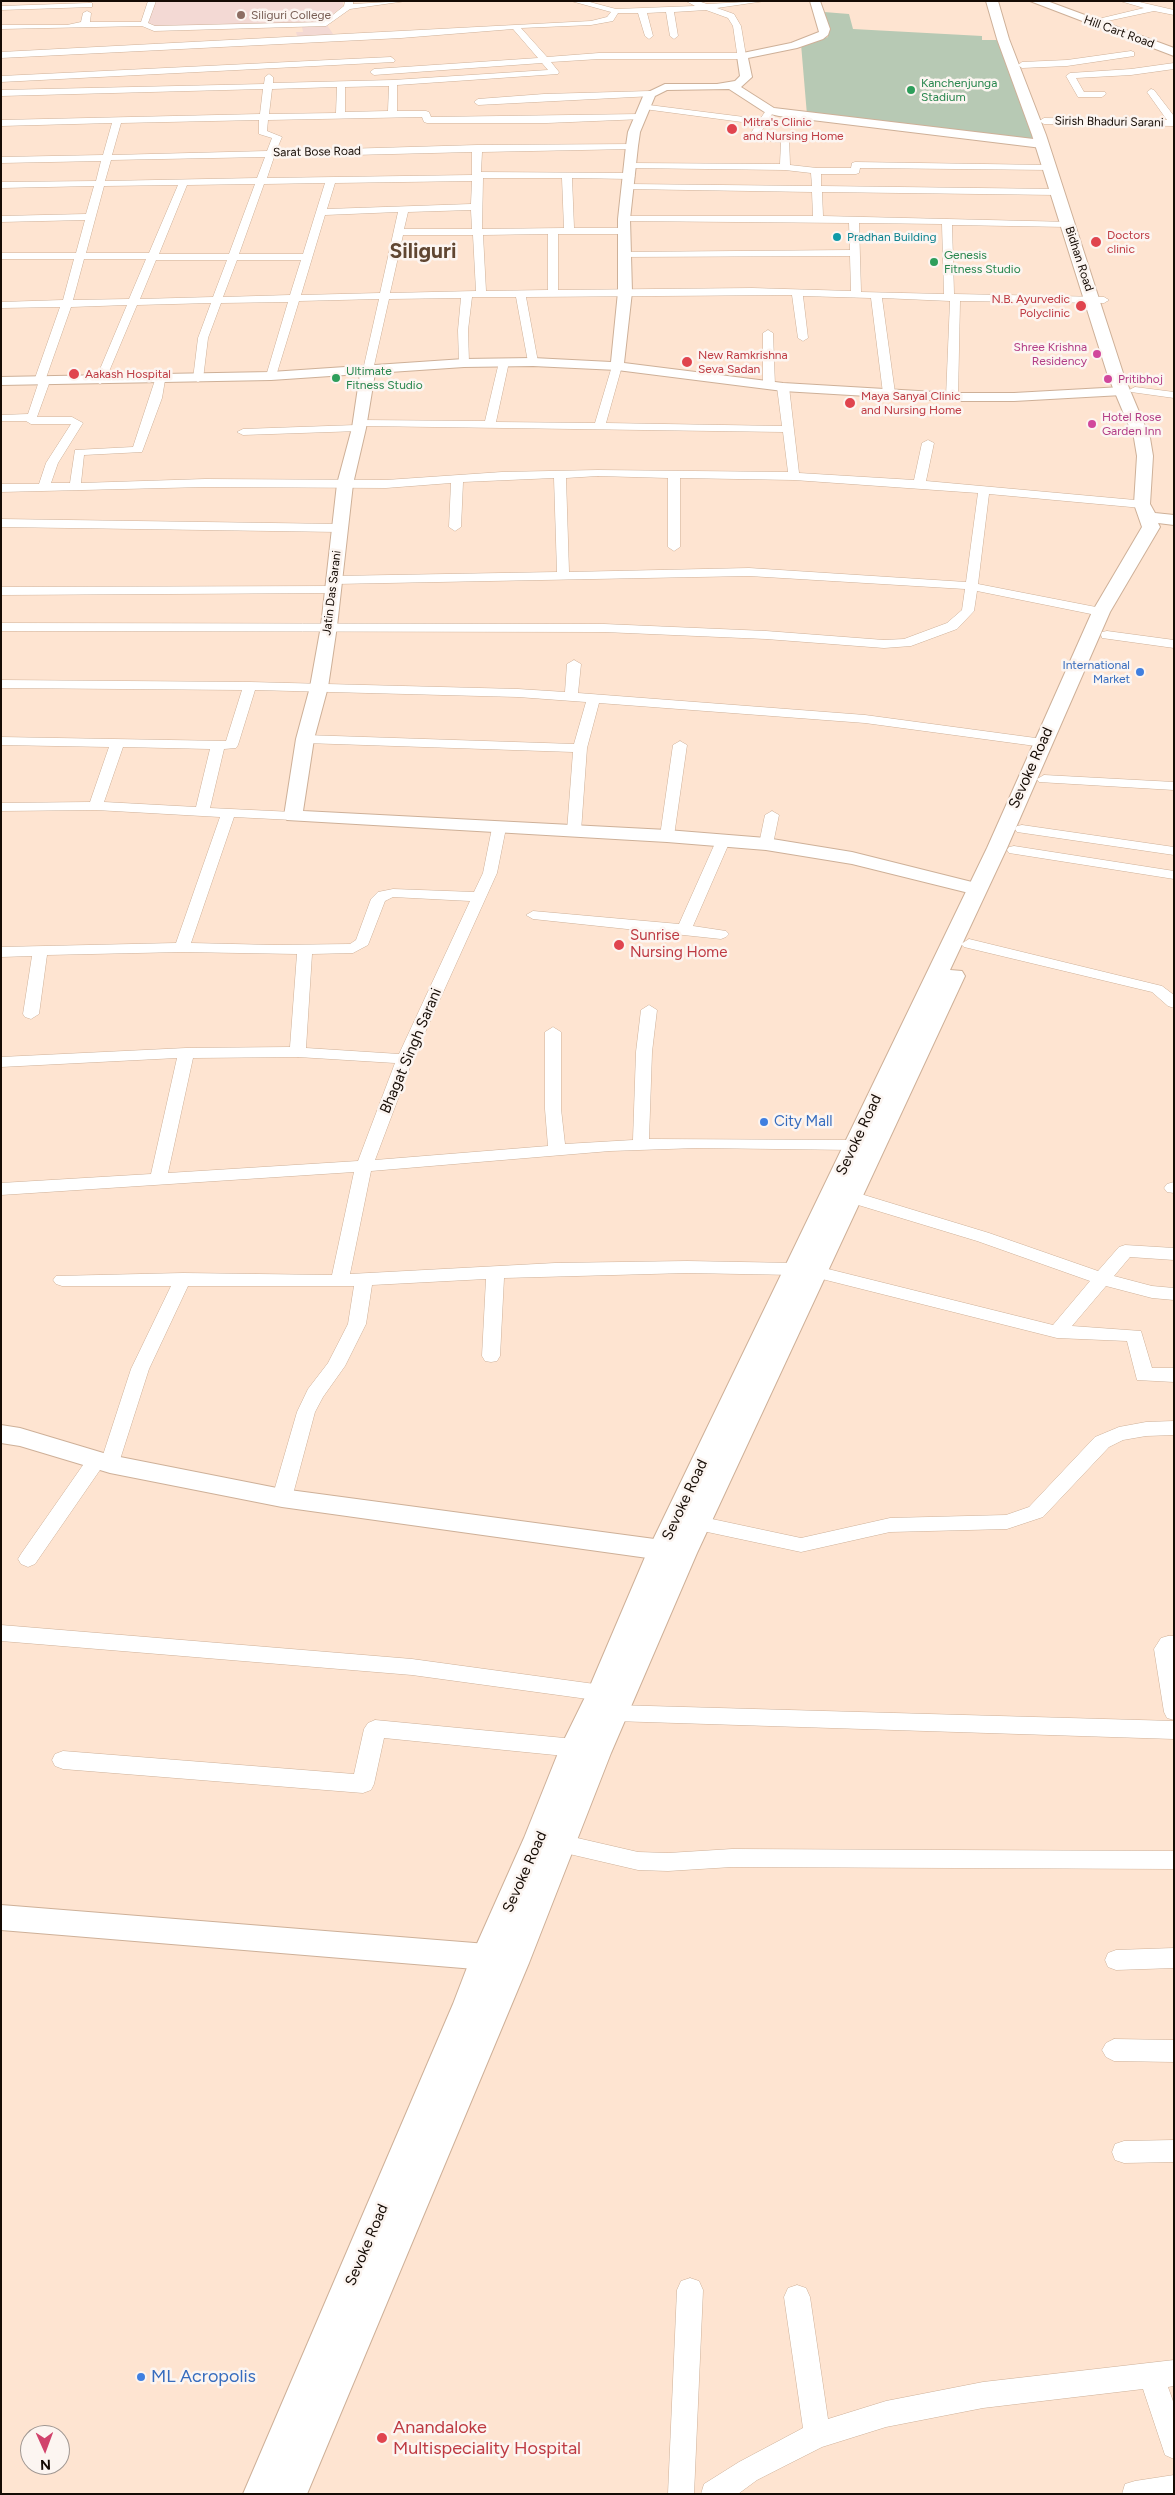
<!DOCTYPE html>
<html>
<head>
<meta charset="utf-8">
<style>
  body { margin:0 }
  #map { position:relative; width:1175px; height:2495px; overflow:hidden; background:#fee4d1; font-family:Figtree,sans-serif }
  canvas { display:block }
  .frame { position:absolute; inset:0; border:2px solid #150b04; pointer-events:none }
  .north { position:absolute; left:20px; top:2425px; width:50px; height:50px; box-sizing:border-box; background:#fcf5f1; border:1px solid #a09792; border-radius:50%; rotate:178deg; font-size:14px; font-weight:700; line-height:20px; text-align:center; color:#150b04 }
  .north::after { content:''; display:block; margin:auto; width:18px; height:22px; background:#d1436c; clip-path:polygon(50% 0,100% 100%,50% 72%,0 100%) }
</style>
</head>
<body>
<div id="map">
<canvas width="1175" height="2495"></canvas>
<div class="frame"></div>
<div class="north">N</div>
</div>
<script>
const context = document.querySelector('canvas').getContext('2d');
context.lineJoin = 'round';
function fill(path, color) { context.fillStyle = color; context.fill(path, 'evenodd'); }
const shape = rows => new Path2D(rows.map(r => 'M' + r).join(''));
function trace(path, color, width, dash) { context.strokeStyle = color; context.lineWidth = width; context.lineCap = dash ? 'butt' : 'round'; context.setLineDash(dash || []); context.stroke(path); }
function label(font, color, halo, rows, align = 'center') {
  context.font = font + ' Figtree,sans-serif'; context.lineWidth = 5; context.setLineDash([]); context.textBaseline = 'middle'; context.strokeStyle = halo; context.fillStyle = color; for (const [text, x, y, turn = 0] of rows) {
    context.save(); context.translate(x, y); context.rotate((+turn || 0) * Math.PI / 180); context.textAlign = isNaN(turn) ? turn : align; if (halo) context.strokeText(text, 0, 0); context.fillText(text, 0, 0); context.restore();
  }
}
fill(shape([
  [154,1,343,1,343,6,322,23,157,28,148,23],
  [327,25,335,37,298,39,296,32,303,32,302,27]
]), '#f3d9d4');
fill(shape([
  [824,12,849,14,853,29,982,36,982,40,998,40,1037,142,807,115,801,44,811,44,811,42,828,37,828,24]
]), '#b7c9b4');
const minor = shape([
  [148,1,156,1,148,23,155,26,324,22,344,6,345,1,353,1,353,4,406,1,350,9,326,26,154,31,142,26,1,29,1,25,67,25,81,22,83,13,87,11,91,13,90,22,141,22,148,1],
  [571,1,586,1,616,9,695,6,686,1,698,1,707,4,765,1,717,8,734,14,741,26,746,56,742,59,599,59,551,62,559,72,558,74,397,85,397,111,426,111,429,112,431,117,640,114,643,115,643,119,547,123,427,123,424,122,422,117,268,120,267,131,282,137,276,151,477,145,635,144,635,148,632,149,482,152,481,172,630,173,635,176,630,179,572,178,574,228,624,228,629,231,624,234,558,234,558,290,752,288,851,291,850,256,619,257,618,255,623,252,850,250,849,223,621,221,619,219,624,216,813,216,812,192,626,189,624,187,629,184,812,186,811,173,785,170,628,168,626,166,631,163,780,164,781,142,753,140,748,137,757,124,644,109,641,108,641,104,760,119,765,112,771,112,772,114,759,135,789,138,790,165,817,168,851,168,852,163,855,162,1048,165,1051,166,1051,170,860,168,859,173,856,174,821,174,821,186,1057,189,1062,192,1057,195,822,192,823,216,1071,222,1071,226,1068,227,952,225,954,294,1104,297,1109,300,1104,303,960,301,958,397,952,400,946,397,950,301,882,298,895,393,889,396,883,393,871,298,803,296,808,338,803,341,798,338,792,295,526,297,538,362,533,365,528,362,516,297,472,297,468,330,469,363,464,366,459,363,458,330,461,298,389,299,373,370,368,373,363,370,379,299,299,301,276,376,271,379,266,376,288,302,221,303,208,338,203,379,198,382,193,379,198,338,211,303,137,305,105,381,100,384,95,381,127,305,71,307,46,378,50,381,37,417,72,417,83,423,58,463,51,483,70,483,75,450,133,447,155,380,160,377,165,380,162,398,142,452,84,455,81,483,205,479,386,480,502,472,598,470,788,472,783,432,364,426,363,430,359,431,243,435,237,432,243,429,356,425,356,421,360,420,485,421,499,362,504,359,509,362,496,422,595,423,612,366,617,363,622,366,606,423,782,426,777,387,783,384,789,387,799,473,914,480,922,443,928,440,934,443,926,481,1146,501,1146,507,1142,508,989,494,978,584,1101,608,1107,612,1105,615,1101,616,977,591,974,611,957,629,911,646,884,648,766,639,604,632,1,631,1,623,604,624,766,631,884,640,904,639,947,623,962,610,965,589,749,576,335,584,329,580,335,576,557,572,554,478,463,482,461,527,455,531,449,527,451,483,386,488,205,487,1,492,1,484,39,484,46,463,71,424,31,424,26,421,1,421,1,415,28,414,38,384,34,381,60,307,1,308,1,302,63,300,74,259,1,259,1,253,76,253,85,220,1,222,1,216,86,214,94,186,1,188,1,182,96,181,101,161,1,163,1,157,103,155,112,123,1,126,1,120,260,114,263,89,1,96,1,90,264,84,265,77,269,74,273,77,273,83,393,80,548,70,542,63,374,75,370,72,374,69,538,58,513,29,401,38,1,58,1,52,591,21,607,17,611,12,571,1],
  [706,10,728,18,733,26,737,53,599,53,547,57,521,28,591,25,613,21,618,13,638,13,645,36,649,39,653,36,647,13,666,12,670,36,674,39,678,36,674,12,706,10],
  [389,86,388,111,345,112,345,87,389,86],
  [337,87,336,113,269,114,272,89,337,87],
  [259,120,259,134,272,138,267,151,112,155,121,123,259,120],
  [472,152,472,175,267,178,274,157,472,152],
  [265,157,257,178,105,181,111,160,265,157],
  [483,178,562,178,564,228,482,229,483,178],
  [472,181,471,204,327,209,335,183,472,181],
  [325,183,303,254,239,254,264,184,325,183],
  [255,184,229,254,159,254,187,185,255,184],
  [178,185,149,253,86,253,104,186,178,185],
  [471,210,472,229,404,229,408,212,471,210],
  [398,212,380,293,301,295,325,215,398,212],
  [859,223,942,224,944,294,861,292,859,223],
  [548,234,548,290,486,291,483,235,548,234],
  [403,235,473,235,476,291,390,293,403,235],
  [84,259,146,259,129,299,73,300,84,259],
  [156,260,227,260,213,297,140,299,156,260],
  [237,260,301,260,290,295,223,297,237,260],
  [598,476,668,478,668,547,674,551,680,547,680,478,794,480,978,493,966,582,749,568,569,572,566,478,598,476],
  [1120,1,1135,1,1174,10,1174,15,1154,11,1098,23,1098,19,1144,8,1120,1],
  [89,3,92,3,92,7,1,10,1,6,89,3],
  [1131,51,1134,52,1134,56,1067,66,1022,68,1018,65,1022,62,1067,60,1131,51],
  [391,57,395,60,394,62,1,82,1,76,391,57],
  [1174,63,1174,69,1131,75,1076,78,1084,92,1105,92,1106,94,1102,97,1078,97,1066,76,1070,73,1131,69,1174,63],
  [1151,89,1154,90,1174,116,1174,126,1044,124,1039,121,1044,118,1167,120,1147,92,1151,89],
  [650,91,654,94,653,96,478,105,474,102,478,99,544,94,650,91],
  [768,330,773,333,775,386,769,389,763,386,763,333,768,330],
  [1135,387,1174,392,1174,398,1131,392,1129,390,1135,387],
  [1,519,339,524,345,528,339,532,1,527,1,519],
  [334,586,338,587,340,590,338,593,1,595,1,587,334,586],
  [1107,631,1174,640,1174,648,1102,638,1101,635,1102,632,1107,631],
  [574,660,581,664,578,693,865,715,1043,739,1050,743,1043,747,865,723,599,703,587,748,581,831,574,835,567,831,573,752,305,743,298,739,305,735,574,744,586,702,518,697,255,690,238,745,236,748,224,749,210,808,293,812,300,816,293,820,234,817,191,943,275,945,350,944,356,940,371,899,378,892,393,889,474,892,483,873,492,828,499,824,504,825,506,828,497,873,413,1059,375,1160,548,1146,545,1109,545,1032,553,1027,561,1032,561,1109,565,1144,633,1140,636,1052,641,1010,649,1005,657,1010,652,1052,649,1139,854,1140,860,1141,862,1145,860,1149,854,1150,697,1148,610,1151,371,1171,350,1274,555,1263,687,1261,795,1263,801,1265,804,1269,801,1273,795,1275,687,1273,504,1278,500,1356,497,1361,491,1362,485,1361,482,1356,486,1279,372,1285,366,1324,345,1366,323,1397,315,1412,292,1498,289,1503,282,1505,275,1503,272,1498,297,1412,308,1389,328,1363,348,1324,354,1286,188,1286,149,1369,117,1469,110,1471,102,1467,35,1564,28,1567,21,1564,18,1559,21,1554,90,1455,97,1453,103,1455,131,1369,171,1286,62,1286,56,1284,53,1280,56,1276,183,1273,332,1275,354,1172,1,1195,1,1183,151,1174,177,1058,1,1067,1,1057,186,1048,290,1047,297,954,182,952,47,955,39,1014,31,1019,25,1017,23,1014,32,956,1,957,1,947,176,943,220,817,96,810,1,811,1,803,90,802,109,747,1,745,1,737,226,741,242,690,1,688,1,680,250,682,518,689,565,692,567,664,574,660],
  [123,747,210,749,196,807,104,802,123,747],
  [393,897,470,901,399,1054,306,1048,312,954,353,953,368,945,385,901,393,897],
  [298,1057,395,1063,358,1161,168,1173,193,1058,298,1057],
  [680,741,687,745,674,836,667,840,660,836,673,745,680,741],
  [1044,775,1174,782,1174,790,1039,782,1037,779,1044,775],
  [772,811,779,815,773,844,766,848,759,844,765,815,772,811],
  [1022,825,1174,847,1174,855,1017,832,1015,829,1017,826,1022,825],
  [723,837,730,841,693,926,726,931,729,934,726,937,721,939,533,919,526,915,533,911,679,924,716,841,723,837],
  [1014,846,1174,871,1174,879,1009,853,1007,850,1009,847,1014,846],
  [969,939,1162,986,1174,995,1174,1008,1168,1006,1152,992,964,947,961,944,969,939],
  [1174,1182,1174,1193,1167,1192,1164,1188,1167,1184,1174,1182],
  [851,1191,989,1233,1098,1271,1119,1247,1125,1245,1174,1248,1174,1260,1130,1257,1114,1276,1152,1286,1174,1288,1174,1300,1152,1298,1106,1286,1072,1326,1141,1331,1152,1368,1174,1368,1174,1382,1137,1380,1127,1341,1057,1338,810,1276,807,1272,810,1268,816,1266,1053,1325,1090,1281,977,1241,845,1201,842,1197,845,1193,851,1191],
  [1174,1421,1174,1435,1146,1436,1123,1440,1109,1447,1043,1517,1007,1529,890,1532,801,1552,698,1530,691,1528,688,1523,691,1518,698,1516,801,1538,890,1518,1006,1515,1029,1507,1095,1437,1119,1427,1146,1422,1174,1421],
  [1,1625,412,1659,602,1685,609,1687,612,1693,609,1699,602,1701,412,1675,1,1641,1,1625],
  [1168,1636,1174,1636,1174,1720,1167,1718,1164,1712,1154,1649,1161,1638,1168,1636],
  [614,1705,1174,1721,1174,1739,614,1721,607,1719,603,1713,607,1707,614,1705],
  [375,1720,575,1739,583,1742,586,1748,583,1754,575,1757,384,1738,374,1784,371,1790,363,1793,63,1769,55,1766,52,1760,55,1754,63,1751,354,1774,364,1729,368,1723,375,1720],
  [560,1834,638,1852,668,1853,732,1849,1174,1851,1174,1869,732,1867,668,1871,638,1870,552,1850,549,1843,552,1836,560,1834],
  [1174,1948,1174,1968,1116,1970,1108,1967,1105,1960,1108,1953,1116,1950,1174,1948],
  [1114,2039,1174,2040,1174,2062,1114,2061,1106,2057,1102,2050,1106,2043,1114,2039],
  [1174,2140,1174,2162,1124,2163,1115,2160,1112,2152,1115,2144,1124,2141,1174,2140],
  [690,2278,699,2281,703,2290,694,2494,668,2494,677,2290,681,2281,690,2278],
  [797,2285,806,2288,810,2297,828,2419,886,2401,983,2382,1174,2360,1174,2386,1168,2387,1174,2404,1174,2459,1165,2455,1143,2389,983,2408,886,2427,822,2447,757,2480,738,2494,701,2494,704,2484,739,2462,803,2428,784,2297,788,2288,797,2285],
  [1174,2475,1174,2494,1122,2494,1125,2484,1135,2481,1174,2475]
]);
const tertiary = shape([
  [810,1,820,1,830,29,828,35,823,39,797,48,748,58,752,77,741,87,774,108,1042,140,1048,144,1042,148,779,116,766,113,729,89,667,90,655,96,640,132,638,146,630,219,632,292,624,363,783,383,952,393,1014,393,1122,387,1129,391,1122,395,1014,401,952,401,783,391,617,370,533,366,464,367,375,373,366,428,353,484,337,626,328,687,314,739,303,811,667,830,766,838,852,852,984,885,987,889,984,893,977,895,852,864,766,850,667,842,287,820,284,816,296,739,310,687,321,626,337,484,352,428,360,374,271,380,1,385,1,377,271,372,464,359,533,358,611,362,618,292,618,219,626,146,628,132,644,94,665,84,717,84,735,81,740,76,737,56,738,54,791,43,819,32,810,1],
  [1,1425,20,1428,110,1455,282,1489,662,1540,671,1543,675,1550,671,1557,662,1560,282,1507,110,1473,20,1446,1,1443,1,1425],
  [1,1905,487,1944,497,1948,502,1957,497,1966,487,1970,1,1930,1,1905]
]);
const secondary = shape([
  [986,1,998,1,1009,39,1046,135,1124,376,1150,438,1153,456,1150,504,1155,513,1174,515,1174,525,1158,523,1160,527,1110,612,1007,848,950,970,962,971,965,976,697,1553,611,1753,529,1963,307,2494,243,2494,453,2004,471,1957,524,1838,560,1748,587,1693,648,1550,987,848,1092,612,1142,527,1134,504,1137,456,1134,438,1108,376,1032,135,997,39,986,1],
  [1030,1,1047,1,1174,48,1174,56,1030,1]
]);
trace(minor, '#ceb098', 1);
trace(tertiary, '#ceb098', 2);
trace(secondary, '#ceb098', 2);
fill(minor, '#fff');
fill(tertiary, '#fff');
fill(secondary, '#fff');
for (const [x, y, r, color] of [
  [241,15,5,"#8d6e63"],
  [911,90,5,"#2e9e5b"],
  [732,129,6,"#e0444e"],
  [837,237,5,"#0f9aa8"],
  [1096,242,6,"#e0444e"],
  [934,262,5,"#2e9e5b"],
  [1081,306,6,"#e0444e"],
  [1097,354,5,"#d1479c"],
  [687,362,6,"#e0444e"],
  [74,374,6,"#e0444e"],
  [336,378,5,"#2e9e5b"],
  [1108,379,5,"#d1479c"],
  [850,403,6,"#e0444e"],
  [1092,424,5,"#d1479c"],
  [1140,672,5,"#3f7fe0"],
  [619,945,6,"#e0444e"],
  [764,1122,5,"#3f7fe0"],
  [141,2377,5,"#3f7fe0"],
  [382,2438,6,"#e0444e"]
]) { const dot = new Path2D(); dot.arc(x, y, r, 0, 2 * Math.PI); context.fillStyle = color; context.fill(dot); trace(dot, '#fcf5f1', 2); }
label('12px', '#785e54', '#fcf5f1', [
  ["Siliguri College",251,15]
], 'left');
label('12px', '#150b04', '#fcf5f1', [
  ["Hill Cart Road",1119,32,20],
  ["Sirish Bhaduri Sarani",1109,122,1],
  ["Sarat Bose Road",317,152,-1],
  ["Bidhan Road",1079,259,72],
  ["Jatin Das Sarani",332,593,-83]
]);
label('12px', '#27864d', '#fcf5f1', [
  ["Kanchenjunga",921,83],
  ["Stadium",921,97],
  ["Genesis",944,255],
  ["Fitness Studio",944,269],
  ["Ultimate",346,371],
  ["Fitness Studio",346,385]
], 'left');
label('12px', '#be3a42', '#fcf5f1', [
  ["Mitra's Clinic",743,122],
  ["and Nursing Home",743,136],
  ["Doctors",1107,235],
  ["clinic",1107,249],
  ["N.B. Ayurvedic",1070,299,"right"],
  ["Polyclinic",1070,313,"right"],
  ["New Ramkrishna",698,355],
  ["Seva Sadan",698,369],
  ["Aakash Hospital",85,374],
  ["Maya Sanyal Clinic",861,396],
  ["and Nursing Home",861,410]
], 'left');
label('12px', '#0d838f', '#fcf5f1', [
  ["Pradhan Building",847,237]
], 'left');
label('12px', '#b23c85', '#fcf5f1', [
  ["Shree Krishna",1087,347,"right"],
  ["Residency",1087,361,"right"],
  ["Pritibhoj",1118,379],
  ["Hotel Rose",1102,417],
  ["Garden Inn",1102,431]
], 'left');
label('12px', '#366cbe', '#fcf5f1', [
  ["International",1130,665],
  ["Market",1130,679]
], 'right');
label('15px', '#150b04', '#fcf5f1', [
  ["Sevoke Road",1031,768,-66],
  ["Bhagat Singh Sarani",411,1051,-67],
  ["Sevoke Road",859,1135,-65],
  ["Sevoke Road",685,1500,-65],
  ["Sevoke Road",525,1872,-66],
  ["Sevoke Road",367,2245,-67]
]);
label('15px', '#be3a42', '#fcf5f1', [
  ["Sunrise",630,936],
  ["Nursing Home",630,953]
], 'left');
label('15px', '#366cbe', '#fcf5f1', [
  ["City Mall",774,1122]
], 'left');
label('18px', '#366cbe', '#fcf5f1', [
  ["ML Acropolis",151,2377]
], 'left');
label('18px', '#be3a42', '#fcf5f1', [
  ["Anandaloke",393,2428],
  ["Multispeciality Hospital",393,2449]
], 'left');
label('bold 21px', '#604631', '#fcf5f1', [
  ["Siliguri",423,252]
]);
</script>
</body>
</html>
